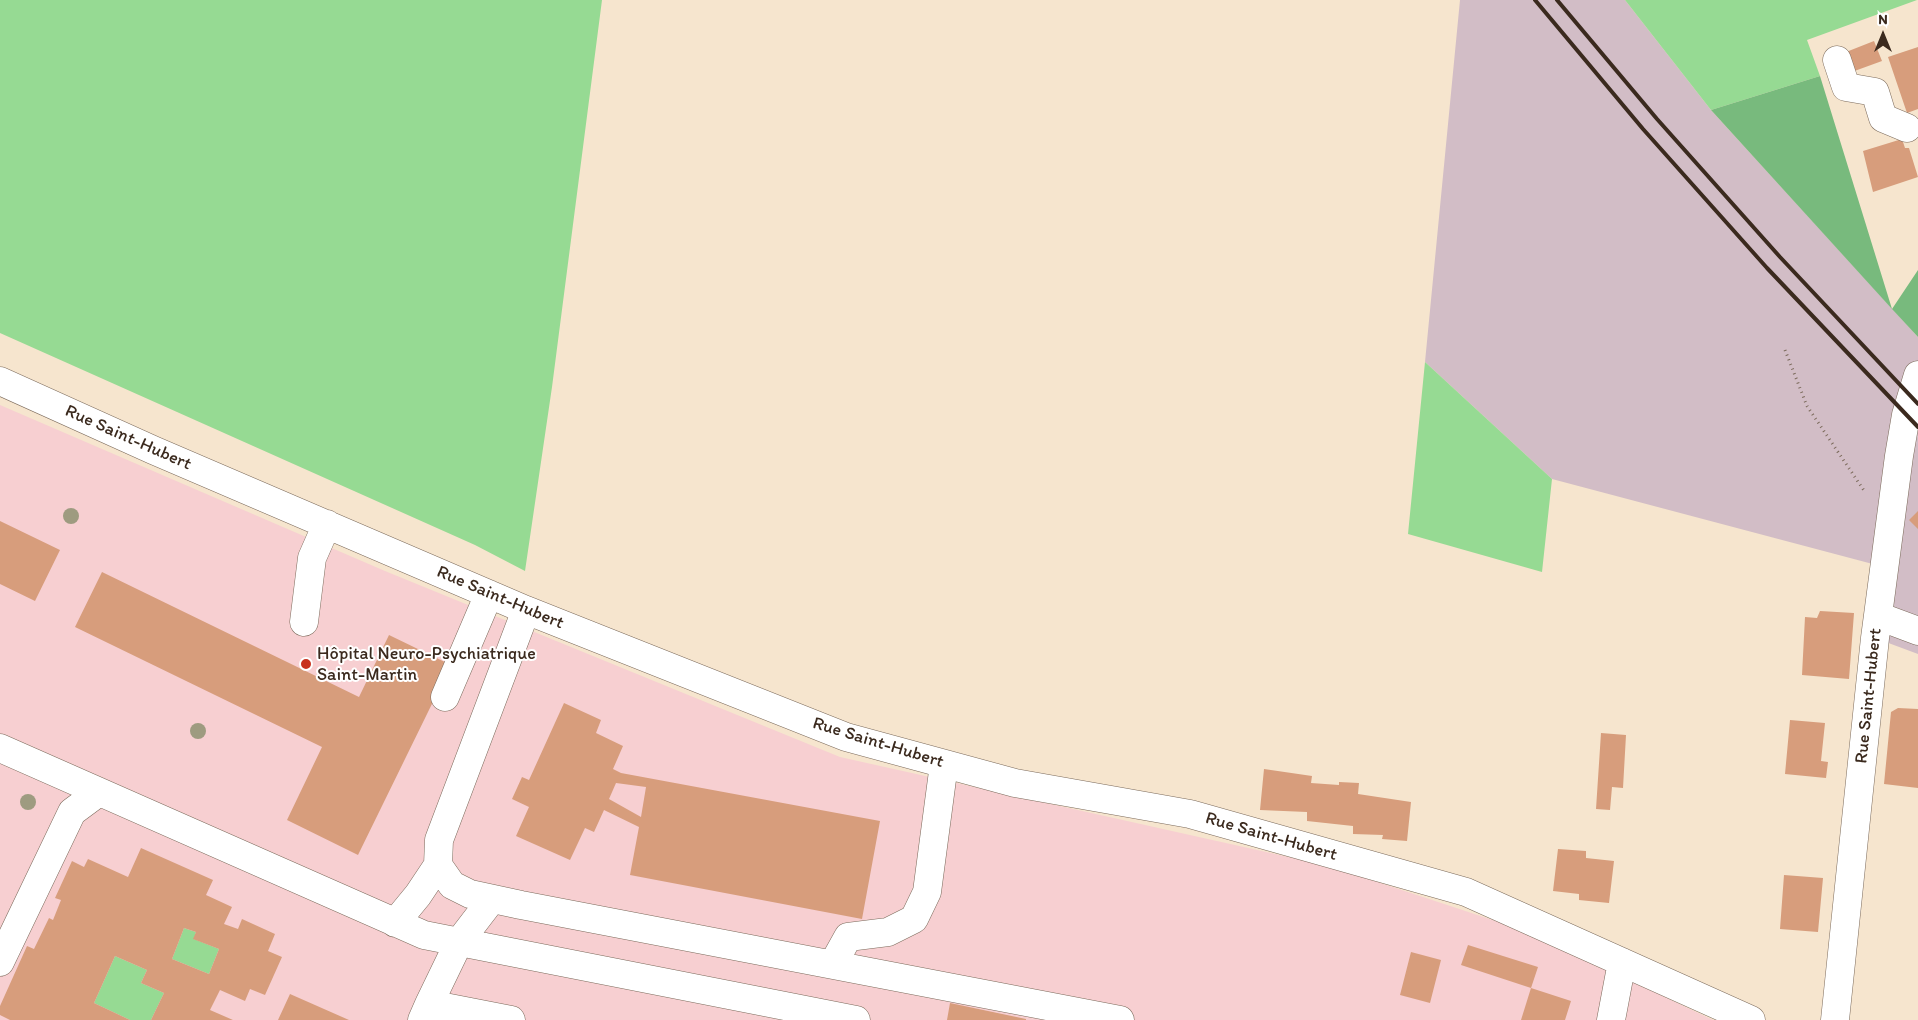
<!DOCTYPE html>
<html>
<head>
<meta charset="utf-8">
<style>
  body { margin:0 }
  #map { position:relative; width:1918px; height:1020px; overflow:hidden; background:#f6e5ce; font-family:Itim,sans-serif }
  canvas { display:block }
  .north { position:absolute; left:1858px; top:10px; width:50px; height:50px; -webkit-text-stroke:4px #fff; paint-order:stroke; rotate:0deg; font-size:14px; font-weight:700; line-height:20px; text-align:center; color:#3b2a1e }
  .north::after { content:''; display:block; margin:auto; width:18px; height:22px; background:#3b2a1e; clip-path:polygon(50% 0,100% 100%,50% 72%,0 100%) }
</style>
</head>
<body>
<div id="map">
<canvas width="1918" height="1020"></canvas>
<div class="north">N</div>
</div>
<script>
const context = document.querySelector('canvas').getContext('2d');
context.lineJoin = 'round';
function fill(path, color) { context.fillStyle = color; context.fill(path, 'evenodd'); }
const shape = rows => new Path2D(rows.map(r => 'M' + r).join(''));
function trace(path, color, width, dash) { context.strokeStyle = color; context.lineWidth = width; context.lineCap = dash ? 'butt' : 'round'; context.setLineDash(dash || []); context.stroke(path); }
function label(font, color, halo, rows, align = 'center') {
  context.font = font + ' Itim,sans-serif'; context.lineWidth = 4; context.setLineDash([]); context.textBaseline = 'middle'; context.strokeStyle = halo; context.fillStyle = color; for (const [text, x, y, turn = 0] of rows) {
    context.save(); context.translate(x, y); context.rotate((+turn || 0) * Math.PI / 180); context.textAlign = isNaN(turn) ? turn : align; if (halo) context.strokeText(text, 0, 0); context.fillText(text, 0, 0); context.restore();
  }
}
fill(shape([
  [0,405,385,571,840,757,1329,866,1529,932,1713,1020,0,1020]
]), '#f7cfd1');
fill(shape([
  [1460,0,1625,0,1711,110,1918,337,1918,654,1875,638,1884,567,1552,479,1425,362]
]), '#d2bdc6');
fill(shape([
  [0,0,602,0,552,387,525,571,475,545,0,333],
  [1625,0,1917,0,1807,40,1820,76,1711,110],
  [1425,362,1552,479,1542,572,1408,534],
  [184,928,196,932,194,939,219,949,209,974,172,959],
  [115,956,147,970,141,983,164,993,151,1020,130,1020,94,1003]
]), '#96da93');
fill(shape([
  [1820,76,1892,309,1918,270,1918,337,1892,309,1711,110]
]), '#78ba7d');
fill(shape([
  [1874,41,1882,61,1849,73,1841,54],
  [1918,47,1918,109,1907,113,1888,57],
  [1902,139,1905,148,1909,148,1918,177,1873,192,1863,151],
  [1918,511,1918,529,1909,520],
  [0,521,60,550,35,601,0,584],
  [102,572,359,697,389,635,451,665,358,855,287,820,322,747,75,627],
  [1820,611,1854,613,1849,679,1802,675,1805,617,1817,618],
  [564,703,601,720,596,733,623,746,613,769,621,773,880,821,862,919,630,875,639,827,604,810,594,832,585,828,570,860,516,836,529,807,512,799,522,777,529,780],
  [616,783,646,787,641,817,609,799],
  [1898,708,1918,709,1918,788,1884,784,1891,712],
  [1790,720,1825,723,1821,761,1828,762,1826,778,1785,774],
  [1601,733,1626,735,1623,788,1612,787,1610,810,1596,809],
  [1264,769,1312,776,1311,783,1339,785,1339,782,1359,783,1358,794,1411,802,1407,841,1382,839,1383,835,1353,834,1353,826,1307,821,1307,812,1260,810],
  [141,848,213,880,206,895,232,907,224,924,238,929,242,919,275,934,268,951,282,957,265,995,250,989,245,1001,220,990,210,1010,233,1020,151,1020,164,993,141,983,147,970,115,956,94,1003,130,1020,10,1020,0,1015,0,1006,27,946,34,949,49,918,53,920,61,900,55,898,72,861,84,867,88,859,128,877],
  [184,928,196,932,193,939,219,949,209,974,172,959],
  [1558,849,1586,851,1586,858,1614,861,1609,903,1579,900,1579,894,1553,891],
  [1784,875,1823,878,1818,932,1780,929],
  [1468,945,1538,967,1531,988,1461,965],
  [1411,952,1441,960,1430,1003,1400,995],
  [1531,988,1571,1001,1565,1020,1521,1020],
  [290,994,349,1020,278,1020],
  [950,1003,1026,1019,1026,1020,947,1020]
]), '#d79d7c');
const minor = shape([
  [1837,60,1846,87,1875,92,1883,118,1907,128],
  [0,381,153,450,526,610,846,737,1015,783,1190,814,1466,892,1751,1020],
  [526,610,439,840,438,865,452,885,470,894,521,905,1120,1020],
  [1878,616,1918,631],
  [304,622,312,558,327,524],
  [445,697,489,594],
  [0,748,424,935,856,1020],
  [395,923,418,895,438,865],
  [0,962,72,812,99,792],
  [833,964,848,937,888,932,914,919,927,892,944,764],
  [429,1004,459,942,492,899],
  [422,1020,429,1004,511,1020],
  [1611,1020,1622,962],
  [1835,1020,1875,638,1899,456,1906,415,1918,375]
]);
trace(minor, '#7c6b5c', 29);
trace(shape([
  [1785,350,1807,406,1865,492]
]), '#7c6b5c', 3, [1, 4]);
trace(minor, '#fff', 28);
trace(shape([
  [1535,0,1643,129,1767,268,1918,427],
  [1557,0,1657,119,1780,257,1918,404]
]), '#3b2a1e', 4);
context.fillStyle = '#9e9b80';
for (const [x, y] of [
  [71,516],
  [198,731],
  [28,802]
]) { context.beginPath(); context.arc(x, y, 8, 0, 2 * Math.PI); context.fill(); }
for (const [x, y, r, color] of [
  [306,664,6,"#c8321e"]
]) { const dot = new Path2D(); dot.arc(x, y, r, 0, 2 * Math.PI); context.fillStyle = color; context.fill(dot); trace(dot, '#fff', 2); }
label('18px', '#3b2a1e', '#fff', [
  ["Rue Saint-Hubert",128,438,24],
  ["Rue Saint-Hubert",500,598,23],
  ["Rue Saint-Hubert",1869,696,-84],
  ["Rue Saint-Hubert",878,743,17],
  ["Rue Saint-Hubert",1271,837,16]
]);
label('18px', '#3b2a1e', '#fff', [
  ["Hôpital Neuro-Psychiatrique",317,654],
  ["Saint-Martin",317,675]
], 'left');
</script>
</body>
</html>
